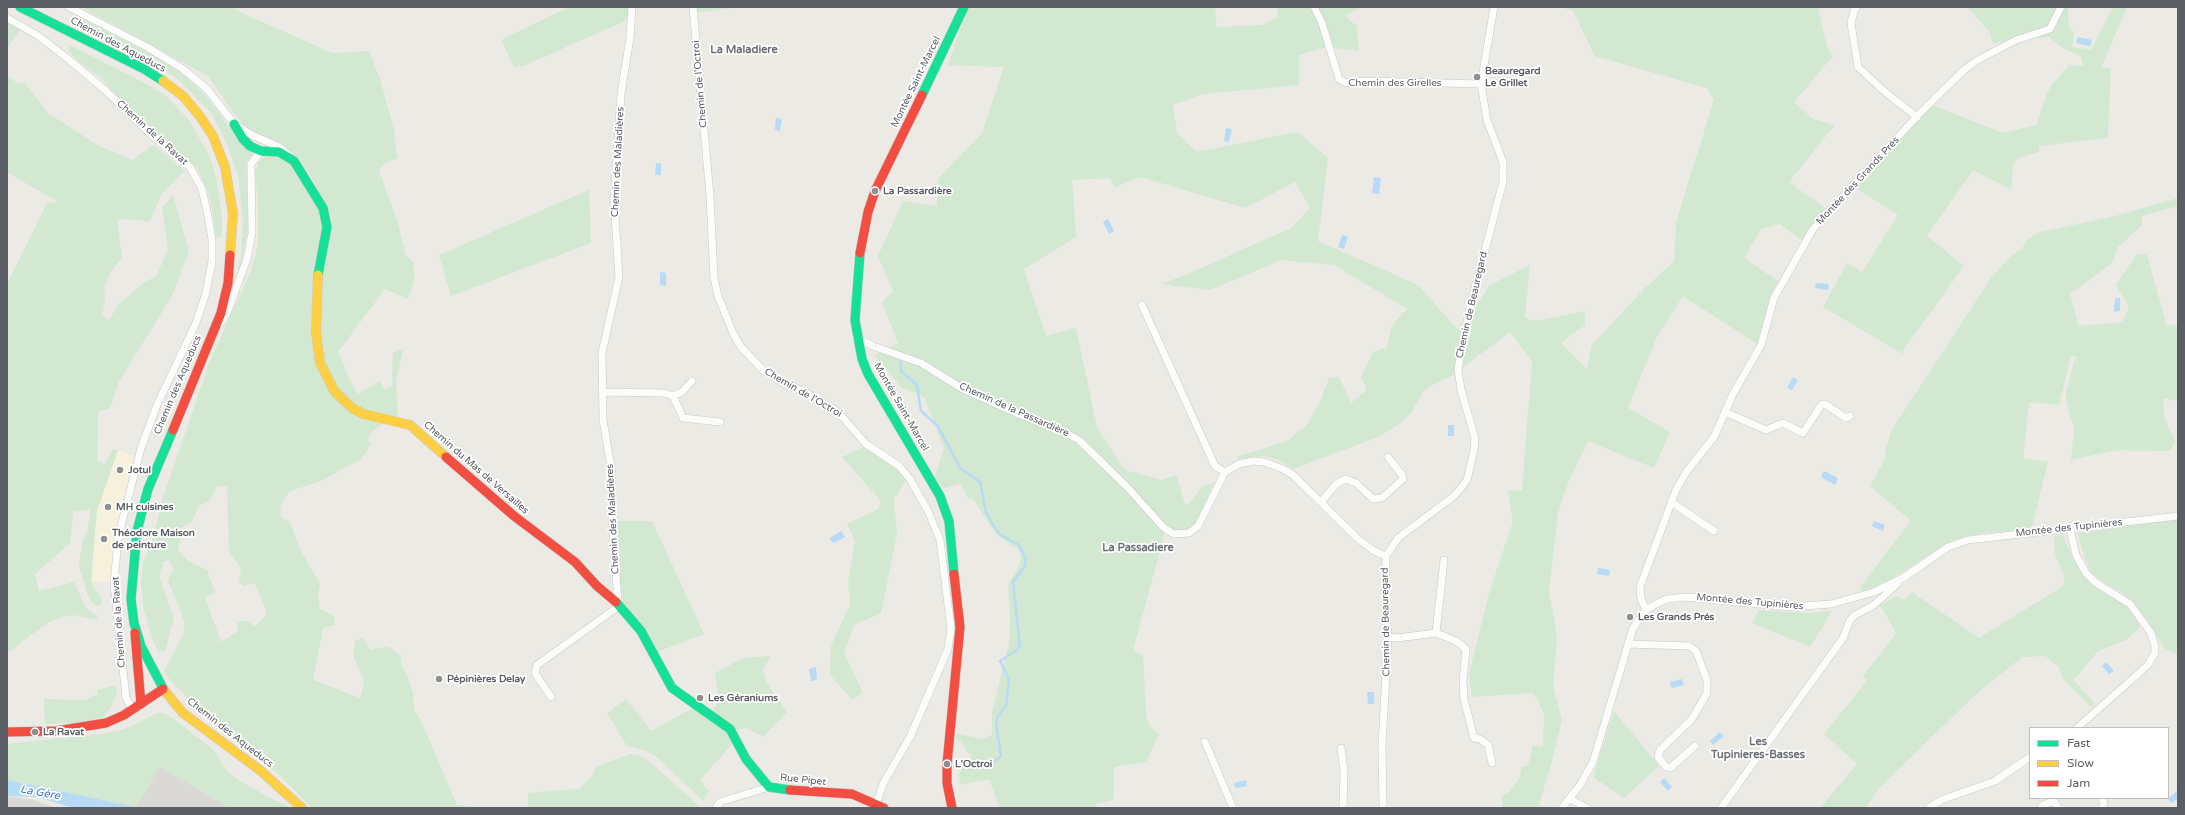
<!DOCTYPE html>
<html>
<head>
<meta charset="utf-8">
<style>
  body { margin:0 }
  #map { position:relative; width:2185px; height:815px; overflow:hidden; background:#ebeae5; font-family:"Varela Round",sans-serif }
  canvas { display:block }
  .frame { position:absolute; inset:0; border:8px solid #5b5e64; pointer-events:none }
  .legend { position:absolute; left:2029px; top:727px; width:140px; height:72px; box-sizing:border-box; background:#fff; border:1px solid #bdbfc1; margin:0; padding:5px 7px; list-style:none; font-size:12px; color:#5b5e64 }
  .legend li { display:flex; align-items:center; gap:8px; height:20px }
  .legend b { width:20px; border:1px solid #bdbfc1 }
</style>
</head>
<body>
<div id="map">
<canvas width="2185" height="815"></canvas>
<div class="frame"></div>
<ul class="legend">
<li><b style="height:5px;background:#16e098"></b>Fast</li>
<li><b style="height:5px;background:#ffcf43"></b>Slow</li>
<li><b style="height:5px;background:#f24e42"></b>Jam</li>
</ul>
</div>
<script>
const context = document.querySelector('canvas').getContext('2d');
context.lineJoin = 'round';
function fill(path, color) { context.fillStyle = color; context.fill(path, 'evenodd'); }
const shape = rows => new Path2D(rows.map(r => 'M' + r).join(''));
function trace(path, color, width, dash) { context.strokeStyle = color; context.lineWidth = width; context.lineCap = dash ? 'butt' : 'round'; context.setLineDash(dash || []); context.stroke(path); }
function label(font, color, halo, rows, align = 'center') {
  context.font = font + ' "Varela Round",sans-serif'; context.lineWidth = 3.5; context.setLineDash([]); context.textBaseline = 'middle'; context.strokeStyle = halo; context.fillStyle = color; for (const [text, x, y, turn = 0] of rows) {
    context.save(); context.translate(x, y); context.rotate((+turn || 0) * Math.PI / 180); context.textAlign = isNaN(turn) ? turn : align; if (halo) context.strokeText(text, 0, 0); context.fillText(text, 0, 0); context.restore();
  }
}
fill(shape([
  [118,450,134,456,117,527,111,583,91,582,97,511]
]), '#f6f1dd');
fill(shape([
  [160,766,230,808,138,808,136,807],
  [7,796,34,800,57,808,7,808]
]), '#dbd9d5');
fill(shape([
  [82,7,233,7,240,12,332,53,369,51,380,79,394,130,397,158,386,163,379,170,397,221,406,255,413,262,415,279,408,299,385,289,338,352,349,379,358,394,380,381,385,390,392,385,393,353,403,349,396,382,398,415,395,418,390,418,359,409,339,391,323,361,320,341,319,287,332,221,315,183,304,165,293,153,277,141,258,134,243,124,235,115,208,76],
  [569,7,629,7,628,16,623,22,523,66,514,67,501,40],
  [696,7,737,7,697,13],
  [968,7,1215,7,1217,27,1264,25,1277,17,1279,7,1360,7,1345,16,1357,26,1359,51,1327,47,1299,55,1299,85,1203,94,1173,105,1177,133,1197,152,1298,132,1328,158,1318,241,1418,285,1459,331,1490,285,1530,265,1525,318,1536,321,1585,311,1585,325,1561,343,1587,369,1592,345,1642,291,1674,261,1676,222,1714,100,1707,88,1595,56,1573,11,1561,7,1818,7,1827,47,1833,56,1794,102,1813,119,1835,125,1789,182,1826,209,1803,241,1780,224,1761,229,1744,258,1778,281,1773,290,1757,344,1683,296,1657,337,1628,408,1670,432,1654,468,1588,441,1568,483,1558,513,1549,591,1557,637,1553,686,1562,720,1550,769,1539,804,1543,808,1502,808,1502,796,1510,791,1520,777,1522,766,1528,766,1533,746,1543,747,1544,714,1534,693,1472,697,1469,674,1490,590,1513,521,1508,491,1522,490,1532,361,1510,332,1451,376,1436,383,1423,392,1411,413,1398,425,1378,437,1293,469,1279,460,1265,456,1238,459,1236,457,1287,441,1306,426,1320,402,1329,378,1339,377,1351,403,1367,390,1361,377,1373,352,1387,347,1392,325,1407,309,1334,265,1281,260,1210,290,1161,284,1188,274,1291,228,1310,208,1295,182,1245,208,1141,177,1115,187,1110,178,1072,180,1076,237,1024,269,1046,336,1076,328,1097,428,1125,470,1161,480,1177,475,1184,503,1188,505,1204,485,1214,483,1195,525,1188,531,1178,532,1152,520,1164,532,1164,536,1133,650,1143,655,1146,716,1150,726,1159,734,1146,762,1114,767,1113,800,1096,804,1096,808,999,808,990,779,960,785,959,774,972,755,967,752,962,743,956,738,957,734,982,739,992,735,992,713,1009,643,1010,613,1008,584,1019,566,1021,556,1019,550,997,535,973,499,969,499,960,484,944,488,935,478,944,448,924,397,901,387,875,355,898,343,882,302,893,291,878,256,903,201,937,206,938,179,982,133,1004,67,948,65],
  [1967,7,2068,7,2069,26,2074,33,2072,47,2091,50,2113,7,2127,7,2101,68,2111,68,2108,138,2039,146,2039,152,2018,158,2013,165,2011,189,1973,170,1927,236,1964,266,1904,349,1903,354,1823,307,1847,263,1862,272,1898,215,1854,187,1890,152,1932,105,2003,133,2036,125,2047,93,2052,85,2069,65,2083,66,2081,57,2061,47,2049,37,1993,43,1989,31],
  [78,17,154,55,187,77,208,98,240,142,253,154,246,162,248,230,240,269,238,269,241,256,243,220,238,176,228,146,212,114,178,79,150,61,75,25],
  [7,22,21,29,7,49],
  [70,45,152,87,166,96,189,120,210,157,216,177,222,216,222,237,216,237,213,213,208,192,197,168,127,106,101,78,79,62,68,51],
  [7,75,18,84,24,82,48,113,99,146,132,160,154,145,185,171,162,193,150,221,117,219,122,258,111,271,104,287,105,301,102,316,109,320,118,305,141,285,157,275,168,249,162,208,173,195,189,251,172,296,118,383,110,408,98,412,97,461,105,464,113,449,118,450,97,511,91,582,102,599,102,604,99,606,94,605,88,596,79,566,82,544,88,529,90,509,73,512,70,543,35,574,39,591,74,582,86,608,97,616,97,620,73,615,62,617,47,623,7,653,7,284,47,203,58,202,7,172],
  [267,156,284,159,295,168,319,209,323,229,314,267,312,303,313,349,320,373,329,389,384,422,372,432,367,440,371,444,361,459,321,481,290,491,282,502,280,509,281,517,290,522,301,551,320,584,318,595,320,609,334,616,335,625,323,628,313,680,360,698,364,683,353,655,355,641,363,638,371,650,388,646,401,656,401,665,407,674,413,694,414,710,420,718,457,805,486,808,312,808,279,775,205,715,170,680,164,671,183,635,185,623,168,581,174,569,169,560,163,562,159,576,174,618,165,651,158,652,151,635,144,610,141,584,143,563,153,538,163,497,210,361,251,271,258,245,258,204,255,170,261,159],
  [217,486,227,486,229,552,241,568,239,582,244,586,255,583,267,614,255,627,247,621,236,621,238,631,221,642,205,597,215,592,207,570,188,561,178,550,182,527,192,522,199,506,210,500],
  [589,190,591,243,451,296,439,255],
  [2178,198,2178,206,2142,216,2142,225,2118,247,2112,263,2070,294,2079,326,2122,322,2129,307,2116,285,2137,254,2147,255,2167,326,2178,325,2178,401,2163,398,2164,416,2175,442,2170,451,2116,450,2071,460,2074,429,2066,401,2066,393,2074,362,2078,357,2071,356,2059,405,2029,402,2023,458,2048,462,2032,527,2030,529,1982,533,1952,540,1892,579,1864,592,1859,588,1911,521,1870,486,1887,455,1885,452,1891,431,1991,278,2009,258,2023,247,2026,241,2037,233,2119,215],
  [865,447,896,467,907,479,894,499,897,533,881,613,854,625,844,653,863,693,852,699,830,675,831,646,850,604,848,583,855,541,847,524,878,509,881,501,842,457],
  [2178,519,2178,654,2164,648,2148,621,2127,596,2091,574,2081,546,2078,533],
  [617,521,652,521,704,634,657,652,641,622,637,620,623,604,619,572],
  [2062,535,2079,570,2088,581,2099,590,2126,605,2133,612,2140,627,2126,640,2098,651,2074,680,2095,704,2091,707,2063,679,2059,667,2045,656,2022,657,1975,695,1879,788,1866,808,1820,808,1857,764,1824,734,1867,681,1863,676,1896,633,1884,611,1879,606,1894,597,1897,596,1904,600,1912,592,1979,638,2062,587,2065,578,2055,554,2054,537],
  [1759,610,1804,613,1832,611,1810,647,1752,623],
  [771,656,763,669,767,683,787,712,763,737,747,728,736,730,712,711,719,702,715,673,743,658],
  [116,685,117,692,111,707,104,716,91,722,45,724,44,699,84,700,98,694,97,690],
  [626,699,651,731,695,707,724,726,734,742,700,780,709,791,703,801,657,757,646,751,627,746,607,713],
  [1614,711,1659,766,1624,798,1593,777],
  [157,713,164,713,171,717,210,747,217,754,226,770,237,779,268,797,292,808,230,808,160,767,136,807,7,780,7,744,101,734,125,729],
  [630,754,641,756,649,761,699,806,697,808,528,808,528,793,579,789,594,774,595,767]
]), '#d2e8d0');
fill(shape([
  [2078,37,2092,40,2090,46,2076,43],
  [776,118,782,119,780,131,775,130],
  [1226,128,1232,129,1229,142,1224,141],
  [656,163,661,163,661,175,655,175],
  [1374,177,1381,178,1379,194,1372,193],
  [1108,219,1114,231,1109,234,1103,222],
  [1342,235,1348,237,1344,249,1338,247],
  [660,272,666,273,666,286,660,285],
  [1816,283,1829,284,1828,290,1815,288],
  [2115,298,2120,298,2120,311,2114,312],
  [1793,377,1798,380,1792,390,1787,388],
  [1448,425,1454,425,1454,436,1448,436],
  [1824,471,1838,478,1835,485,1821,477],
  [1874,521,1885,525,1883,531,1872,526],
  [841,531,845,537,834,543,831,541,830,538],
  [1598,568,1610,570,1609,576,1597,574],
  [2106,662,2114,671,2109,674,2102,666],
  [816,667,817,680,811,681,809,669],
  [1682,679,1684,685,1672,688,1671,687,1670,682],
  [1367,692,1374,692,1374,704,1368,704],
  [1720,732,1724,736,1713,745,1710,741],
  [1664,778,1672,787,1668,791,1660,782],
  [7,780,136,807,138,808,72,808,39,797,7,796],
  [1246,780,1247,786,1235,788,1234,783],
  [2177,791,2178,798,2172,803,2168,799]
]), '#b7daf7');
trace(shape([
  [900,358,901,371,917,385,921,411,938,426,960,468,980,482,986,512,996,530,1001,535,1019,545,1026,559,1025,566,1013,582,1020,646,1017,650,1000,661,1009,679,1006,706,998,716,996,724,1001,756,986,768]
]), '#b7daf7', 2.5);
const street = shape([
  [69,7,147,47,183,69,207,89,234,124,252,135,279,147,287,153],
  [693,7,710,196,714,278,718,296,733,333,741,347,763,370,783,383,803,391,838,412,866,444,899,466,910,479,928,511,940,540,951,629,948,649,910,737,883,784,876,805],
  [1314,7,1322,23,1339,79,1346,83,1364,81,1481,84],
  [1857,7,1855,8,1851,23,1858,67,1885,92,1917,117],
  [7,18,37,35,67,58,106,91,156,139,190,167,202,189,207,211,212,239,212,261,206,293,196,323,157,405,141,448,118,538,114,584,126,698,133,710],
  [1142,305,1215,466,1225,472],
  [221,323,227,313,247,259,252,233,251,164,261,151],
  [857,338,873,346,921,363,963,389,1021,415,1056,428,1079,440,1129,489,1164,528,1174,534,1189,533,1198,526,1225,472,1239,464,1253,461,1264,462,1283,469,1293,475,1357,538,1374,551,1386,556],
  [602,392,664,393,673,396,682,392,692,381],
  [673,396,683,418,720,422],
  [1725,412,1766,430,1783,423,1803,433,1822,404,1825,404,1846,418,1850,416],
  [1321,502,1336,484,1346,479,1356,483,1373,499,1382,498,1403,479,1402,475,1388,457],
  [1671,502,1714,531],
  [2070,529,2076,555,2086,573,2096,583,2130,604,2151,633,2155,646,2155,653,2147,666,2077,728],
  [618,603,612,516,612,473,603,420,602,353,619,277,614,200,621,94,630,38,632,7],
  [1646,610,1641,599,1640,587,1676,490,1687,471,1714,437,1733,394,1761,345,1774,298,1813,229,1921,112,1964,70,1976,61,2016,40,2050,29,2061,7],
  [1436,633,1456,641,1466,649,1463,681,1464,699,1474,738,1480,739,1488,745,1492,763],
  [1388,637,1397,638,1436,633,1444,560],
  [1628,644,1689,646,1696,651,1707,680,1707,693,1692,719,1660,750,1658,757,1666,767,1670,768,1695,746],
  [551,697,535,673,537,665,619,606],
  [1205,742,1233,808],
  [1341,748,1344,771,1343,808],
  [1570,799,1587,808],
  [716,808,720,802,769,787],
  [1383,808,1382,745,1388,637,1385,604,1386,556,1398,538,1454,496,1461,488,1467,480,1474,450,1475,438,1461,390,1458,369,1470,307,1503,182,1503,162,1487,120,1481,84,1494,7],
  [1562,808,1580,785,1593,762,1633,628,1646,610,1658,603,1667,599,1687,597,1791,607,1831,604,1874,592,1903,578,1948,547,1968,540,2178,516],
  [1721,808,1843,638,1850,620,1855,615,1874,605,1897,584],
  [1929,808,1941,800,1995,781,2030,757],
  [2041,808,2043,805,2054,801,2058,808],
  [2102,808,2104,804,2102,798]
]);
const fast = shape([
  [20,7,144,69,163,81],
  [922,95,964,7],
  [234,124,243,139,250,146,261,151,279,152,294,161,323,208,327,227,318,275],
  [860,253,855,320,862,359,868,374,940,496,949,521,954,574],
  [616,602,641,631,672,688,730,729,746,759,769,787,790,790],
  [164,690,141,646,134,623,131,599,137,531,148,489,173,430]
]);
const slow = shape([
  [163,81,183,96,199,115,213,136,225,167,233,213,230,255],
  [318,275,316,332,320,363,335,392,352,408,363,414,410,425,446,457],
  [164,690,183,713,261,771,302,808]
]);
const jam = shape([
  [860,253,868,212,875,191,922,95],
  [173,430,221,313,228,283,230,255],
  [446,457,514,516,575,562,597,586,616,602],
  [135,633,141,704],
  [7,732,56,731,106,723,124,715,163,689],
  [790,790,852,794,884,808],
  [952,808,947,783,947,764,960,627,954,574]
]);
trace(street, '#c8c8c7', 8);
trace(fast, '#c8c8c7', 10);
trace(slow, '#c8c8c7', 10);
trace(jam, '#c8c8c7', 10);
trace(street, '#fcfcfb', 7);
trace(fast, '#16e098', 9);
trace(slow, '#ffcf43', 9);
trace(jam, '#f24e42', 9);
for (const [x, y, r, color] of [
  [1477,77,4,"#8d8f91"],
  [875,191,4,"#8d8f91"],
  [120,470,4,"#8d8f91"],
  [108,507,4,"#8d8f91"],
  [104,539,4,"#8d8f91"],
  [1630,617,4,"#8d8f91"],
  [439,679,4,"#8d8f91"],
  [700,698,4,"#8d8f91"],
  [35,732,4,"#8d8f91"],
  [947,764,4,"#8d8f91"]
]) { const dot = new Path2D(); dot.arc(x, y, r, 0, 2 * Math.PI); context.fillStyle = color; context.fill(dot); trace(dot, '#fff', 1.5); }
label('10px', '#5b5e64', '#fff', [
  ["Chemin des Aqueducs",118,45,28],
  ["Montée Saint-Marcel",916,82,-64],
  ["Chemin des Girelles",1395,83],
  ["Chemin de l'Octroi",700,84,-95],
  ["Chemin de la Ravat",152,133,42],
  ["Chemin des Maladières",618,162,-87],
  ["Montée des Grands Prés",1858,181,-47],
  ["Chemin de Beauregard",1472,305,-77],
  ["Chemin des Aqueducs",178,385,-67],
  ["Chemin de l'Octroi",803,393,30],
  ["Montée Saint-Marcel",901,407,60],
  ["Chemin de la Passardière",1014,410,24],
  ["Chemin du Mas de Versailles",476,468,41],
  ["Chemin des Maladières",613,519,-93],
  ["Montée des Tupinières",2069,528,-6],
  ["Montée des Tupinières",1750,602,5],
  ["Chemin de la Ravat",119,622,-94],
  ["Chemin de Beauregard",1386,622,-91],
  ["Chemin des Aqueducs",230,733,38],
  ["Rue Pipet",803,780,6]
]);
label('bold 10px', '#5b5e64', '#fff', [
  ["Beauregard",1485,71],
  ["Le Grillet",1485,83],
  ["La Passardière",883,191],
  ["Jotul",128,470],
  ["MH cuisines",116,507],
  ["Théodore Maison",112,533],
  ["de peinture",112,545],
  ["Les Grands Prés",1638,617],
  ["Pépinières Delay",447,679],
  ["Les Géraniums",708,698],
  ["La Ravat",43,732],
  ["L'Octroi",955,764]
], 'left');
label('bold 11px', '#6c7076', '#fff', [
  ["La Maladiere",744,50],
  ["La Passadiere",1138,548],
  ["Les",1758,742],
  ["Tupinieres-Basses",1758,755]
]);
label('italic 11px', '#3d78bf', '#fff', [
  ["La Gère",40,793,10]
]);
</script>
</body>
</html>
